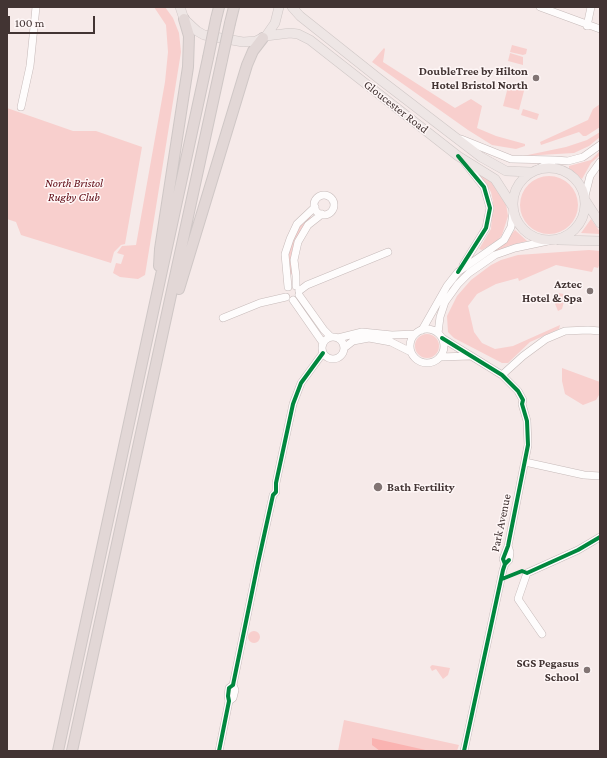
<!DOCTYPE html>
<html>
<head>
<meta charset="utf-8">
<style>
  body { margin:0 }
  #map { position:relative; width:607px; height:758px; overflow:hidden; background:#f6eae9; font-family:"Crimson Pro",serif }
  canvas { display:block }
  .frame { position:absolute; inset:0; border:8px solid #423433; pointer-events:none }
  .scale { position:absolute; left:8px; top:16px; width:87px; height:18px; box-sizing:border-box; border:2px solid #423433; border-top:0; padding-left:5px; font-size:12px; line-height:14px; white-space:nowrap; color:#423433; -webkit-text-stroke:3px #fef6f6; paint-order:stroke }
</style>
</head>
<body>
<div id="map">
<canvas width="607" height="758"></canvas>
<div class="frame"></div>
<div class="scale">100 m</div>
</div>
<script>
const context = document.querySelector('canvas').getContext('2d');
context.lineJoin = 'round';
function fill(path, color) { context.fillStyle = color; context.fill(path, 'evenodd'); }
const shape = rows => new Path2D(rows.map(r => 'M' + r).join(''));
function trace(path, color, width, dash) { context.strokeStyle = color; context.lineWidth = width; context.lineCap = dash ? 'butt' : 'round'; context.setLineDash(dash || []); context.stroke(path); }
function label(font, color, halo, rows, align = 'center') {
  context.font = font + ' "Crimson Pro",serif'; context.lineWidth = 3; context.setLineDash([]); context.textBaseline = 'middle'; context.strokeStyle = halo; context.fillStyle = color; for (const [text, x, y, turn = 0] of rows) {
    context.save(); context.translate(x, y); context.rotate((+turn || 0) * Math.PI / 180); context.textAlign = isNaN(turn) ? turn : align; if (halo) context.strokeText(text, 0, 0); context.fillText(text, 0, 0); context.restore();
  }
}
fill(shape([
  [154,7,165,7,173,18,179,33,181,52,145,275,138,279,120,277,113,273,116,263,121,264,124,255,117,253,122,246,136,245,165,82,168,52,166,25],
  [512,45,527,49,526,54,523,55,510,52],
  [384,48,385,49,383,62,455,108,471,99,482,106,477,128,496,136,525,144,525,146,516,149,492,145,468,130,372,62],
  [510,53,523,57,523,65,508,61],
  [509,83,525,87,519,110,503,106],
  [600,104,600,127,586,136,583,136,579,132,541,145,540,142,588,120,593,109],
  [7,108,73,131,96,131,142,147,125,244,121,245,114,252,111,263,21,235,16,222,7,219],
  [523,109,539,114,537,120,521,115],
  [600,132,600,137,589,146,574,153,523,156,566,147,587,140],
  [600,151,600,155,591,163,582,179,569,169,569,166,591,160],
  [478,172,492,182,506,204,508,216,502,235,498,240,482,250,479,249,491,229,493,202,491,192],
  '520 205a29 29 0 1 1 58 0a29 29 0 1 1-58 0Z',
  [309,215,311,218,306,224,293,274,289,275,288,254,290,246,300,225],
  [591,219,600,232,600,234,581,233],
  [515,230,527,241,508,246,475,263,501,246],
  [589,250,600,251,600,263,598,268,594,267,592,272,556,265,519,281,518,278,496,284,477,294,468,306,474,332,482,343,495,349,513,346,560,325,559,329,530,342,508,363,502,363,454,338,448,332,447,316,457,296,471,280,491,265,501,260,518,255],
  [559,293,563,294,565,297,562,309,558,311,553,299,555,295],
  '415 346a12 12 0 1 1 24 0a12 12 0 1 1-24 0Z',
  [562,368,600,382,599,395,596,400,583,405,565,394,562,381],
  '248 637a6 6 0 1 1 12 0a6 6 0 1 1-12 0Z',
  [432,665,450,668,448,675,443,679,436,669,432,671,430,667],
  [344,720,459,745,457,751,338,751]
]), '#f8cfcd');
fill(shape([
  [372,738,430,751,380,751,372,745]
]), '#fab3b1');
const minor = shape([
  [540,7,600,29],
  [587,26,591,7],
  [21,107,30,66,36,7],
  [461,139,511,159,555,160],
  [536,170,555,160,568,161,583,157,600,145],
  '314 205a10 10 0 1 1 20 0a10 10 0 1 1-20 0Z',
  [585,196,590,176,600,162],
  [463,265,486,228,490,208,484,187,465,163],
  [296,286,296,276,294,260,298,242,308,225,322,214],
  [288,287,285,254,290,239,297,224,315,207],
  [299,291,307,285,388,252],
  [299,295,324,330,331,337],
  [293,300,323,343],
  [223,318,260,303,286,297],
  '410 346a17 17 0 1 1 34 0a17 17 0 1 1-34 0Z',
  [422,330,447,286,458,272,504,240,511,227,513,212],
  [438,333,440,317,445,302,458,284,469,273,495,255,515,248,548,241],
  '322 348a11 11 0 1 1 22 0a11 11 0 1 1-22 0Z',
  [338,338,362,332,392,335,415,334],
  [442,338,502,375,518,391,523,400,522,404,527,421,528,445,508,546,503,559,505,564],
  [344,348,353,341,369,338,391,342,411,352],
  [440,357,470,356],
  [502,375,523,356,546,339,565,331,588,330,600,331],
  [525,462,584,475,600,476],
  [542,634,518,599,527,573,578,550,600,537],
  [229,701,233,698,235,690,233,685],
  [219,751,229,701,228,696,229,688,233,685,258,563,273,495,276,492,276,483,293,404,301,383,323,353],
  [464,751,503,570,505,564,509,560,510,552,508,546]
]);
const major = shape([
  [180,7,184,19,197,31,204,35,243,42,256,41,266,36,275,23,279,7],
  [292,7,300,16,378,78,481,157,506,171,531,172],
  [266,36,290,33,298,34,310,40,458,156,495,179,513,207],
  '513 204a36 36 0 1 1 72 0a36 36 0 1 1-72 0Z',
  [585,200,600,223],
  [559,240,600,241]
]);
const highway = shape([
  [216,19,219,7],
  [230,23,234,7],
  [159,266,160,249,188,67,189,36,184,19],
  [179,289,247,65,253,51,263,38],
  [58,751,208,58],
  [72,751,222,60]
]);
trace(minor, '#c6bab9', 8);
trace(major, '#cfc7c6', 10);
trace(highway, '#cfc7c6', 12);
trace(minor, '#fefcfc', 7);
trace(major, '#eee6e5', 9);
trace(highway, '#e2d7d6', 10);
const highwayBridge = shape([
  [208,58,216,19],
  [222,60,230,23]
]);
trace(highwayBridge, '#cfc7c6', 12, []);
trace(highwayBridge, '#e2d7d6', 10);
trace(shape([
  [458,272,486,228,490,208,484,187,458,156],
  [442,338,502,375,518,391,523,400,522,404,527,421,528,445,508,546,503,559,505,564],
  [502,579,522,571,527,573,578,550,600,537],
  [219,751,229,701,228,696,229,688,233,685,258,563,273,495,276,492,276,483,293,404,301,383,323,353],
  [464,751,503,570,505,564,509,560]
]), '#00873e', 4);
for (const [x, y, r, color] of [
  [536,78,4,"#817473"],
  [590,291,4,"#817473"],
  [378,487,5,"#817473"],
  [587,670,4,"#817473"]
]) { const dot = new Path2D(); dot.arc(x, y, r, 0, 2 * Math.PI); context.fillStyle = color; context.fill(dot); trace(dot, '#fef6f6', 1.5); }
label('bold 12px', '#423433', '#fef6f6', [
  ["DoubleTree by Hilton",528,71],
  ["Hotel Bristol North",528,85],
  ["Aztec",582,284],
  ["Hotel & Spa",582,298],
  ["Bath Fertility",387,487,"left"],
  ["SGS Pegasus",579,663],
  ["School",579,677]
], 'right');
label('12px', '#423433', '#fef6f6', [
  ["Gloucester Road",396,107,38],
  ["Park Avenue",501,523,-78]
]);
label('italic 12px', '#5e0913', '#fef6f6', [
  ["North Bristol",74,183],
  ["Rugby Club",74,197]
]);
</script>
</body>
</html>
